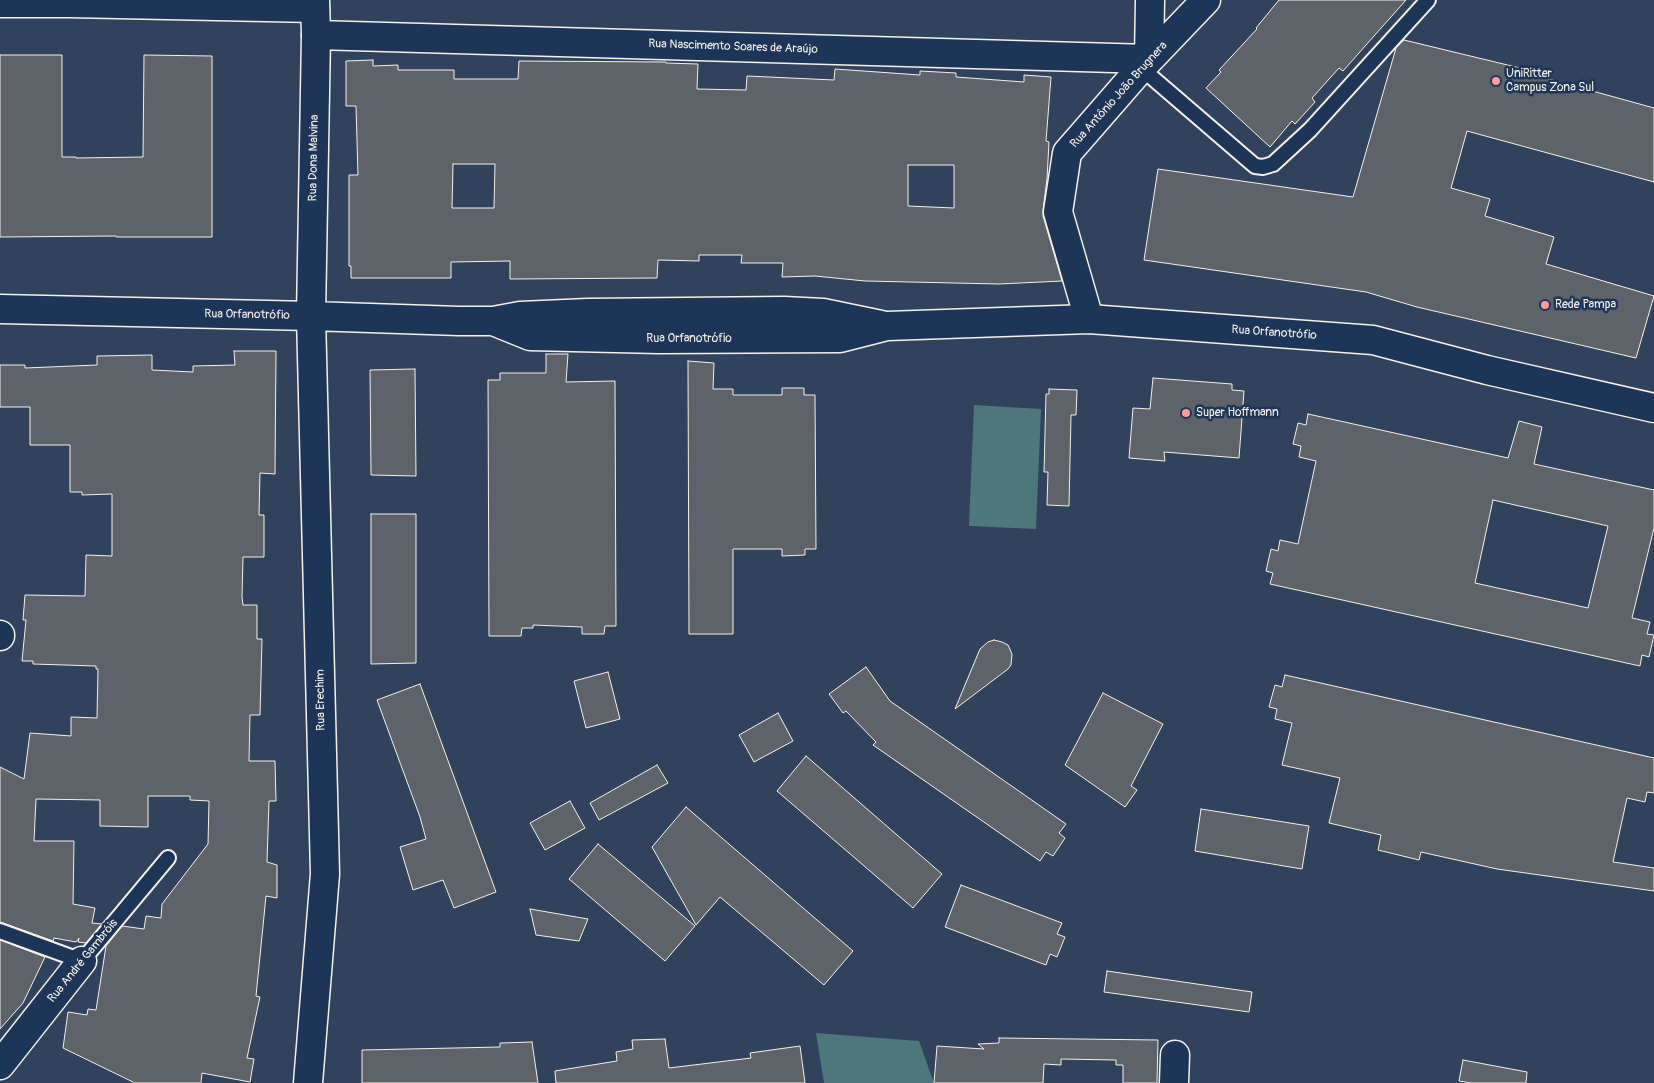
<!DOCTYPE html>
<html>
<head>
<meta charset="utf-8">
<style>
  body { margin:0 }
  canvas { display:block; background:#30425c }
</style>
</head>
<body>
<canvas width="1654" height="1083"></canvas>
<script>
const context = document.querySelector('canvas').getContext('2d');
context.lineJoin = 'round';
function fill(path, color) { context.fillStyle = color; context.fill(path, 'evenodd'); }
const shape = rows => new Path2D(rows.map(r => 'M' + r).join(''));
function trace(path, color, width, dash) { context.strokeStyle = color; context.lineWidth = width; context.lineCap = dash ? 'butt' : 'round'; context.setLineDash(dash || []); context.stroke(path); }
function label(font, color, halo, rows, align = 'center') {
  context.font = font + ' Pangolin,sans-serif'; context.lineWidth = 5; context.setLineDash([]); context.textBaseline = 'middle'; context.strokeStyle = halo; context.fillStyle = color; for (const [text, x, y, turn = 0] of rows) {
    context.save(); context.translate(x, y); context.rotate((+turn || 0) * Math.PI / 180); context.textAlign = isNaN(turn) ? turn : align; if (halo) context.strokeText(text, 0, 0); context.fillText(text, 0, 0); context.restore();
  }
}
fill(shape([
  [974,405,1041,409,1036,529,969,526],
  [816,1033,919,1041,934,1083,824,1083]
]), '#4e777b');
const building = shape([
  [1279,0,1406,0,1343,71,1339,68,1312,98,1315,102,1295,124,1292,121,1270,147,1206,88,1221,72,1219,70,1257,29,1256,28,1279,0],
  [1404,40,1520,68,1520,71,1654,108,1654,182,1467,131,1451,188,1490,199,1485,216,1554,237,1546,264,1654,296,1636,358,1417,307,1366,292,1144,260,1158,169,1353,197,1396,48,1404,40],
  [0,55,62,55,62,157,76,157,76,158,143,157,144,55,212,56,212,237,116,237,116,236,0,237,0,55],
  [373,60,373,66,398,65,398,70,454,70,454,79,518,79,519,61,666,62,666,63,698,64,697,89,746,90,747,76,834,80,835,69,920,75,920,71,956,73,956,77,1024,82,1024,75,1051,77,1046,141,1049,142,1047,179,1043,210,1043,216,1062,281,999,284,865,281,815,276,782,277,783,263,741,263,742,255,699,255,699,261,658,260,657,278,510,279,510,261,451,262,451,278,351,278,351,266,349,266,349,175,358,175,356,106,346,106,346,61,373,60],
  [453,164,495,164,494,208,452,208,453,164],
  [908,165,954,165,954,208,908,206,908,165],
  [234,351,276,351,275,474,260,473,259,515,264,515,264,557,243,557,242,597,243,605,257,605,257,639,262,639,260,715,250,715,249,761,275,761,276,801,269,801,267,862,277,865,277,898,266,896,256,996,260,997,247,1058,254,1059,250,1082,202,1073,201,1083,135,1083,63,1048,68,1012,87,1015,88,1009,96,1010,106,946,122,926,144,929,146,916,161,918,162,904,208,844,209,801,190,800,190,796,148,796,148,827,100,826,100,800,36,799,34,841,74,841,73,904,95,908,92,923,102,924,86,943,78,942,79,938,76,942,54,938,53,941,0,922,0,767,24,779,30,733,71,736,71,717,97,718,98,669,96,669,96,666,33,664,33,661,22,661,26,620,23,620,25,595,85,596,86,555,112,556,112,494,82,495,82,492,70,492,70,445,30,445,30,407,0,407,0,365,25,365,25,368,97,365,97,356,152,355,152,370,193,372,193,366,235,365,234,351],
  [546,354,568,354,566,382,615,381,616,626,605,626,604,634,582,634,582,627,533,625,533,628,522,628,521,636,489,636,488,380,500,380,500,373,546,373,546,354],
  [688,361,714,363,713,389,733,389,733,395,782,395,782,388,804,388,804,395,815,395,816,549,805,549,805,555,782,556,782,549,733,549,733,634,689,634,688,361],
  [415,369,416,476,371,475,370,370,415,369],
  [1153,378,1232,384,1232,390,1244,391,1239,458,1164,452,1165,461,1129,458,1133,408,1150,409,1153,378],
  [1049,389,1077,390,1076,415,1071,415,1069,506,1047,505,1048,472,1044,472,1046,394,1049,394,1049,389],
  [1308,414,1508,458,1519,421,1542,427,1534,464,1654,490,1654,528,1632,618,1650,622,1647,634,1654,635,1649,657,1642,655,1640,666,1270,584,1273,573,1266,571,1271,549,1278,551,1280,540,1298,544,1316,461,1299,457,1301,446,1293,444,1298,423,1306,425,1308,414],
  [1493,500,1608,526,1588,608,1475,583,1493,500],
  [371,514,416,514,416,663,371,664,371,514],
  [994,640,1002,642,1008,645,1012,654,1011,665,1008,669,955,709,980,649,988,642,994,640],
  [866,667,890,701,1066,824,1059,833,1065,838,1053,856,1046,852,1040,861,873,745,876,742,846,711,843,713,829,694,866,667],
  [608,672,620,719,586,728,574,681,608,672],
  [1285,675,1654,758,1654,793,1647,792,1645,802,1627,798,1613,862,1654,868,1654,891,1497,869,1421,852,1419,860,1378,850,1381,835,1329,823,1340,778,1282,765,1292,723,1275,719,1277,709,1269,707,1275,685,1282,687,1285,675],
  [420,684,496,892,454,908,443,880,413,890,400,847,426,839,420,817,377,700,420,684],
  [1103,693,1163,724,1131,786,1137,790,1125,807,1065,765,1103,693],
  [778,713,793,741,754,762,739,735,778,713],
  [806,756,942,874,913,908,777,791,806,756],
  [657,765,668,783,599,820,590,803,657,765],
  [570,801,585,828,545,850,530,823,570,801],
  [686,807,853,951,824,985,720,897,696,925,652,847,686,807],
  [1201,809,1309,826,1302,869,1195,851,1201,809],
  [598,844,695,926,665,961,569,879,598,844],
  [961,885,1062,923,1057,934,1065,937,1057,957,1050,954,1046,965,945,927,961,885],
  [530,909,588,919,579,941,536,935,530,909],
  [0,940,45,957,23,1003,0,1029,0,940],
  [1107,971,1252,992,1249,1012,1104,992,1107,971],
  [999,1038,1158,1040,1157,1083,1123,1083,1123,1065,1116,1065,1116,1060,1061,1059,1061,1065,1044,1064,1043,1083,934,1083,937,1046,984,1049,978,1044,999,1043,999,1038],
  [665,1039,669,1068,751,1058,750,1053,800,1046,805,1083,556,1083,555,1071,617,1061,616,1052,633,1049,632,1040,665,1039],
  [532,1042,538,1083,362,1083,362,1050,500,1047,500,1043,532,1042],
  [1463,1060,1527,1072,1526,1083,1471,1083,1459,1081,1463,1060]
]);
fill(building, '#5e6269');
trace(building, '#f4f1e8', 1);
const lane = shape([
  [1141,68,1255,166,1263,167,1273,164,1310,130,1428,0],
  [0,931,82,961,168,858]
]);
const street = shape([
  [0,3,69,3,315,8],
  [316,35,1149,59,1150,0],
  [1089,319,1058,212,1067,153,1141,68,1206,0],
  [0,636,0,635],
  [0,1065,82,961],
  [1174,1083,1175,1055]
]);
const secondary = shape([
  [0,309,311,316,459,321,493,321,520,316,588,313,784,311,823,313,881,325],
  [493,321,530,336,659,339,840,338,887,326,1089,319,1373,340,1487,370,1654,408],
  [308,1083,325,874,311,316,316,35,315,0]
]);
trace(lane, '#f4f1e8', 18);
trace(street, '#f4f1e8', 31);
trace(secondary, '#f4f1e8', 31);
trace(lane, '#1d3557', 14);
trace(street, '#1d3557', 28);
trace(secondary, '#1d3557', 28);
for (const [x, y, r, color] of [
  [1496,81,5,"#ff9aa2"],
  [1545,305,5,"#ff9aa2"],
  [1186,413,5,"#ff9aa2"]
]) { const dot = new Path2D(); dot.arc(x, y, r, 0, 2 * Math.PI); context.fillStyle = color; context.fill(dot); trace(dot, '#1d3557', 2); }
label('12px', '#f4f1e8', '#1d3557', [
  ["Rua Nascimento Soares de Araújo",733,47,2],
  ["Rua Antônio João Brugnera",1119,95,-48],
  ["Rua Dona Malvina",314,158,-89],
  ["Rua Orfanotrófio",247,315,1],
  ["Rua Orfanotrófio",1274,333,4],
  ["Rua Orfanotrófio",689,339],
  ["Rua Erechim",321,700,-91],
  ["Rua André Gambróis",83,961,-51]
]);
label('12px', '#f4f1e8', '#1d3557', [
  ["UniRitter",1506,74],
  ["Campus Zona Sul",1506,88],
  ["Rede Pampa",1555,305],
  ["Super Hoffmann",1196,413]
], 'left');
</script>
</body>
</html>
